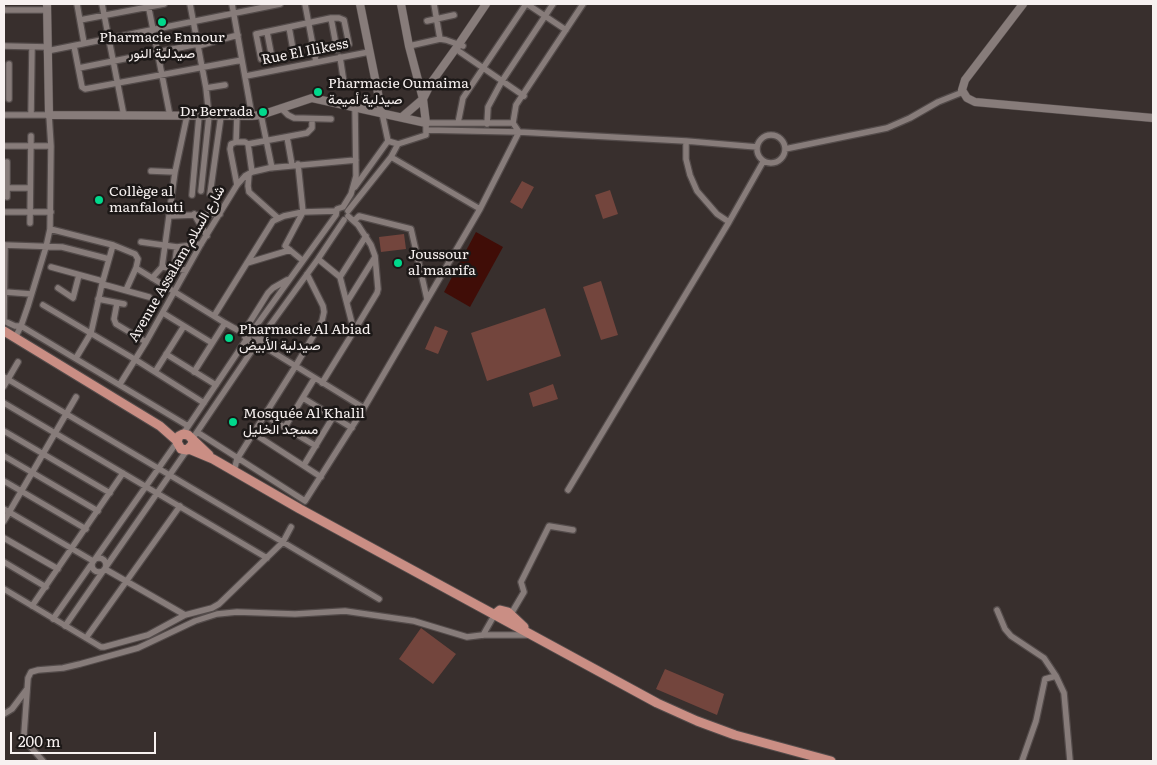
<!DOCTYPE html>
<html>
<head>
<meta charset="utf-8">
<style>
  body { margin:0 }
  #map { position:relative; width:1157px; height:765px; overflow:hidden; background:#382f2d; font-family:Literata,serif }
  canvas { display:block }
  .frame { position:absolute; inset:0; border:5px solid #f7f1f0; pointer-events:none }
  .scale { position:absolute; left:10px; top:732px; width:146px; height:22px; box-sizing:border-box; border:2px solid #f7f1f0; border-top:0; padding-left:6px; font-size:15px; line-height:18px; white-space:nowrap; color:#f7f1f0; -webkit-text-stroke:4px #1c1817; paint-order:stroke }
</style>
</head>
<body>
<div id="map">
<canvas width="1157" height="765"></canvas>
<div class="frame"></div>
<div class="scale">200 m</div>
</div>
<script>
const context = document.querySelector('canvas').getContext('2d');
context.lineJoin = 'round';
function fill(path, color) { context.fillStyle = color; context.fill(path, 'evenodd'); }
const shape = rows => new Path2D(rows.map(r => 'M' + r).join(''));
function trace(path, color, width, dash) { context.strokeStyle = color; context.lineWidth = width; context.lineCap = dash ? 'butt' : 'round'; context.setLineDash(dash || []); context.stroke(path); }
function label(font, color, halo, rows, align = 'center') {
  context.font = font + ' Literata,Vazirmatn,serif'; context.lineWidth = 5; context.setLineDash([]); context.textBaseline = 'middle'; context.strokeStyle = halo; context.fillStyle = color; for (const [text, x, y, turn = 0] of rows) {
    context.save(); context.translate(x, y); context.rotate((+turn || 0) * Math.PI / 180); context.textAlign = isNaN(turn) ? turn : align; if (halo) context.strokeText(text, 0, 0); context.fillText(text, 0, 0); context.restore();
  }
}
fill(shape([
  [522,181,534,187,522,209,510,202],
  [610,190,618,214,603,219,595,195],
  [404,234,406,249,381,252,379,237],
  [601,281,618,335,601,340,583,287],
  [545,308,561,356,487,381,471,333],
  [435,326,448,331,438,354,425,349],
  [553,384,558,399,533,407,529,393],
  [421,628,456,654,433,684,399,659],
  [665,669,724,694,717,715,656,689]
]), '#73453d');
fill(shape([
  [476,232,503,247,470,307,444,292]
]), '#400d07');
const minor = shape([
  [77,4,84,43],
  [102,4,124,116],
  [148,4,170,116],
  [190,4,206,88,209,116,201,191],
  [232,4,252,116],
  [305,4,316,62],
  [434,4,440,39],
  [527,4,566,30],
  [4,10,46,10],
  [331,18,337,50],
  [80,20,164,4],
  [427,21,454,15],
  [289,27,294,55],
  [267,32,272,58],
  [4,46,47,47],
  [74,46,82,87,85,89,242,60],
  [198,46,238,35],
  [409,46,440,39,446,40,463,46],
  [47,51,280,4],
  [460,52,524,96],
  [340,57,344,83],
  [261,59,256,34,331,18,339,18,344,20,349,44],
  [79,68,198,44],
  [246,76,369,52],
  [206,88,225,85],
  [9,99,9,64],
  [281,108,288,115,294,118,331,119],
  [382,113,388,141,398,144],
  [4,115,49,115,51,146,50,229,46,247,28,306,21,326,15,338],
  [31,115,32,47],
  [261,115,272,168],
  [237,116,236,142,231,144,230,149,237,185],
  [458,123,463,98,526,4],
  [513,123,516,105,583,4],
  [487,124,488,107,502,81,553,4],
  [427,130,519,132,686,141,757,147],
  '757 149a14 14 0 1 1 28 0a14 14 0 1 1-28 0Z',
  [287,137,292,165],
  [686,141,686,159,690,175,697,191,717,214,729,222],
  [236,142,245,142,248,144,252,172],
  [248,144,307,133,312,128,312,119],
  [4,146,51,146],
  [785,149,887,128,910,118,938,102,963,92],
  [391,157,480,209],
  [7,162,7,197],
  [298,164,303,212,285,246,302,260],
  [151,171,175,172],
  [249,174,248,186,249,192,278,218],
  [355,187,388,141],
  [7,188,30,188],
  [210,194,221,116],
  [192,195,199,116],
  [4,212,51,212],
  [194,214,207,236],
  [169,216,220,214],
  [354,221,359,216,411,229,427,299],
  [30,223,31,136],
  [50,229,113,245,135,254,138,259,136,268,225,323,243,333,250,333,259,339,263,346],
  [141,242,177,247,201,244],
  [4,245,62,247,109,259],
  [318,259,340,277,354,331],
  [247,263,290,250],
  [51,267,102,281],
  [162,267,175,172,187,116],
  [162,267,186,270],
  [174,269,177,247],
  [340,277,366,236],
  [152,278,162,267],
  [102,284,149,297],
  [58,288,73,298,79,275],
  [126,290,136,268],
  [5,292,31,294],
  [98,299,124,304],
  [347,302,375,257],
  [117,303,114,319,116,324,146,342],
  [43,305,136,360,204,403],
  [163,313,212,343],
  [214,316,273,221,284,216,303,212,336,211],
  [4,320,5,245],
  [4,321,15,326,21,326,188,426],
  [243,333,268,293,273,288,287,280],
  [245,337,255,346,263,346,364,408],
  [166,354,216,385],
  [76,358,91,333,102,284,113,245],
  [155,372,184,326],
  [194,372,225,323],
  [4,377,379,599],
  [322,383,354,331,377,293,378,289,375,256,371,245,358,225,348,216],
  [120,384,146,342,201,244,237,185,245,176,252,172,269,168,356,160],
  [4,386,18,362],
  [303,398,352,428],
  [4,403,267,558],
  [264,415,316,446],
  [285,427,314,379],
  [4,431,110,493],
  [197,432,305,501,364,408,480,209,519,132,513,123,426,123,426,135,398,144,391,157,348,211],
  [253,433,321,477],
  [183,434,246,340,336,215,337,209,343,207,351,194,356,176,355,108],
  [195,435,255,346,318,259,344,220],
  [4,456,98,511],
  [304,465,333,417],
  [234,471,237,459,295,367,322,321,324,312,323,306,307,274],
  [4,481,86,529],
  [568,490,729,222,763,162],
  [4,509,93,561],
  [4,521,76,397],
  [4,538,58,569],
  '92 565a7 7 0 1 1 14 0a7 7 0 1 1-14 0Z',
  [4,562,46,587],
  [105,569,185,615],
  [4,589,101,647,104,647,148,635,185,615,212,608,219,604,283,542,291,527],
  [32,606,123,473],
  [997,610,1005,629,1011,636,1044,658,1056,676,1064,693,1070,761],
  [511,614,524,592,521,582,549,526,573,530],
  [53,619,177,442],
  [65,626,187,450],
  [483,635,495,614],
  [86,638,180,506],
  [4,714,12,709,27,689],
  [43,761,27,743,24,734,28,678,31,672,38,670,63,668,80,664,138,648,195,621,217,614,237,612,295,614,345,611,414,621,467,637,483,635,530,635],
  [1022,761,1036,721,1045,679,1056,676]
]);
const tertiary = shape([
  [47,4,49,115,252,116,261,115,312,98,426,123,423,99,409,46,401,4],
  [360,4,382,113],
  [1023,4,965,80,962,90,967,98,975,102,1153,118],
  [402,117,423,99,431,83,459,44,486,4]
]);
const primary = shape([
  [4,331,160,426,177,441],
  [193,440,192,445,187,450,181,449,177,442,179,436,183,434,188,435,209,455],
  [189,449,213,459,300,509,657,703,697,721,735,735,831,761],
  [495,614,500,610,508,612,524,627]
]);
trace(minor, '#534b4a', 8);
trace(tertiary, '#534b4a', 9);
trace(primary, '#534b4a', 11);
trace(minor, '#877c7a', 5.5);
trace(tertiary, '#877c7a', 8);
trace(primary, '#ca8e84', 9);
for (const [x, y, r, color] of [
  [162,22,5,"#00d98c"],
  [318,92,5,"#00d98c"],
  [263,112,5,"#00d98c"],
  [99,200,5,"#00d98c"],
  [398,263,5,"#00d98c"],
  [229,338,5,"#00d98c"],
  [233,422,5,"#00d98c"]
]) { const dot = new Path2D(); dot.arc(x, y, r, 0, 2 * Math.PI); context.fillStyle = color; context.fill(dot); trace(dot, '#1c1817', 2); }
label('14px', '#f7f1f0', '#1c1817', [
  ["Pharmacie Ennour",162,38,"center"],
  ["صيدلية النور",162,54,"center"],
  ["Pharmacie Oumaima",328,84],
  ["صيدلية أميمة",328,100],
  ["Dr Berrada",253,112,"right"],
  ["Collège al",109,192],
  ["manfalouti",109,208],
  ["Joussour",408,255],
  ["al maarifa",408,271],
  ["Pharmacie Al Abiad",239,330],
  ["صيدلية الأبيض",239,346],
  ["Mosquée Al Khalil",243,414],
  ["مسجد الخليل",243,430]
], 'left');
label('14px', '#f7f1f0', '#1c1817', [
  ["Rue El Ilikess",305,52,-11],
  ["Avenue Assalam شارع السلام",177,264,-60]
]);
</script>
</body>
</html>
